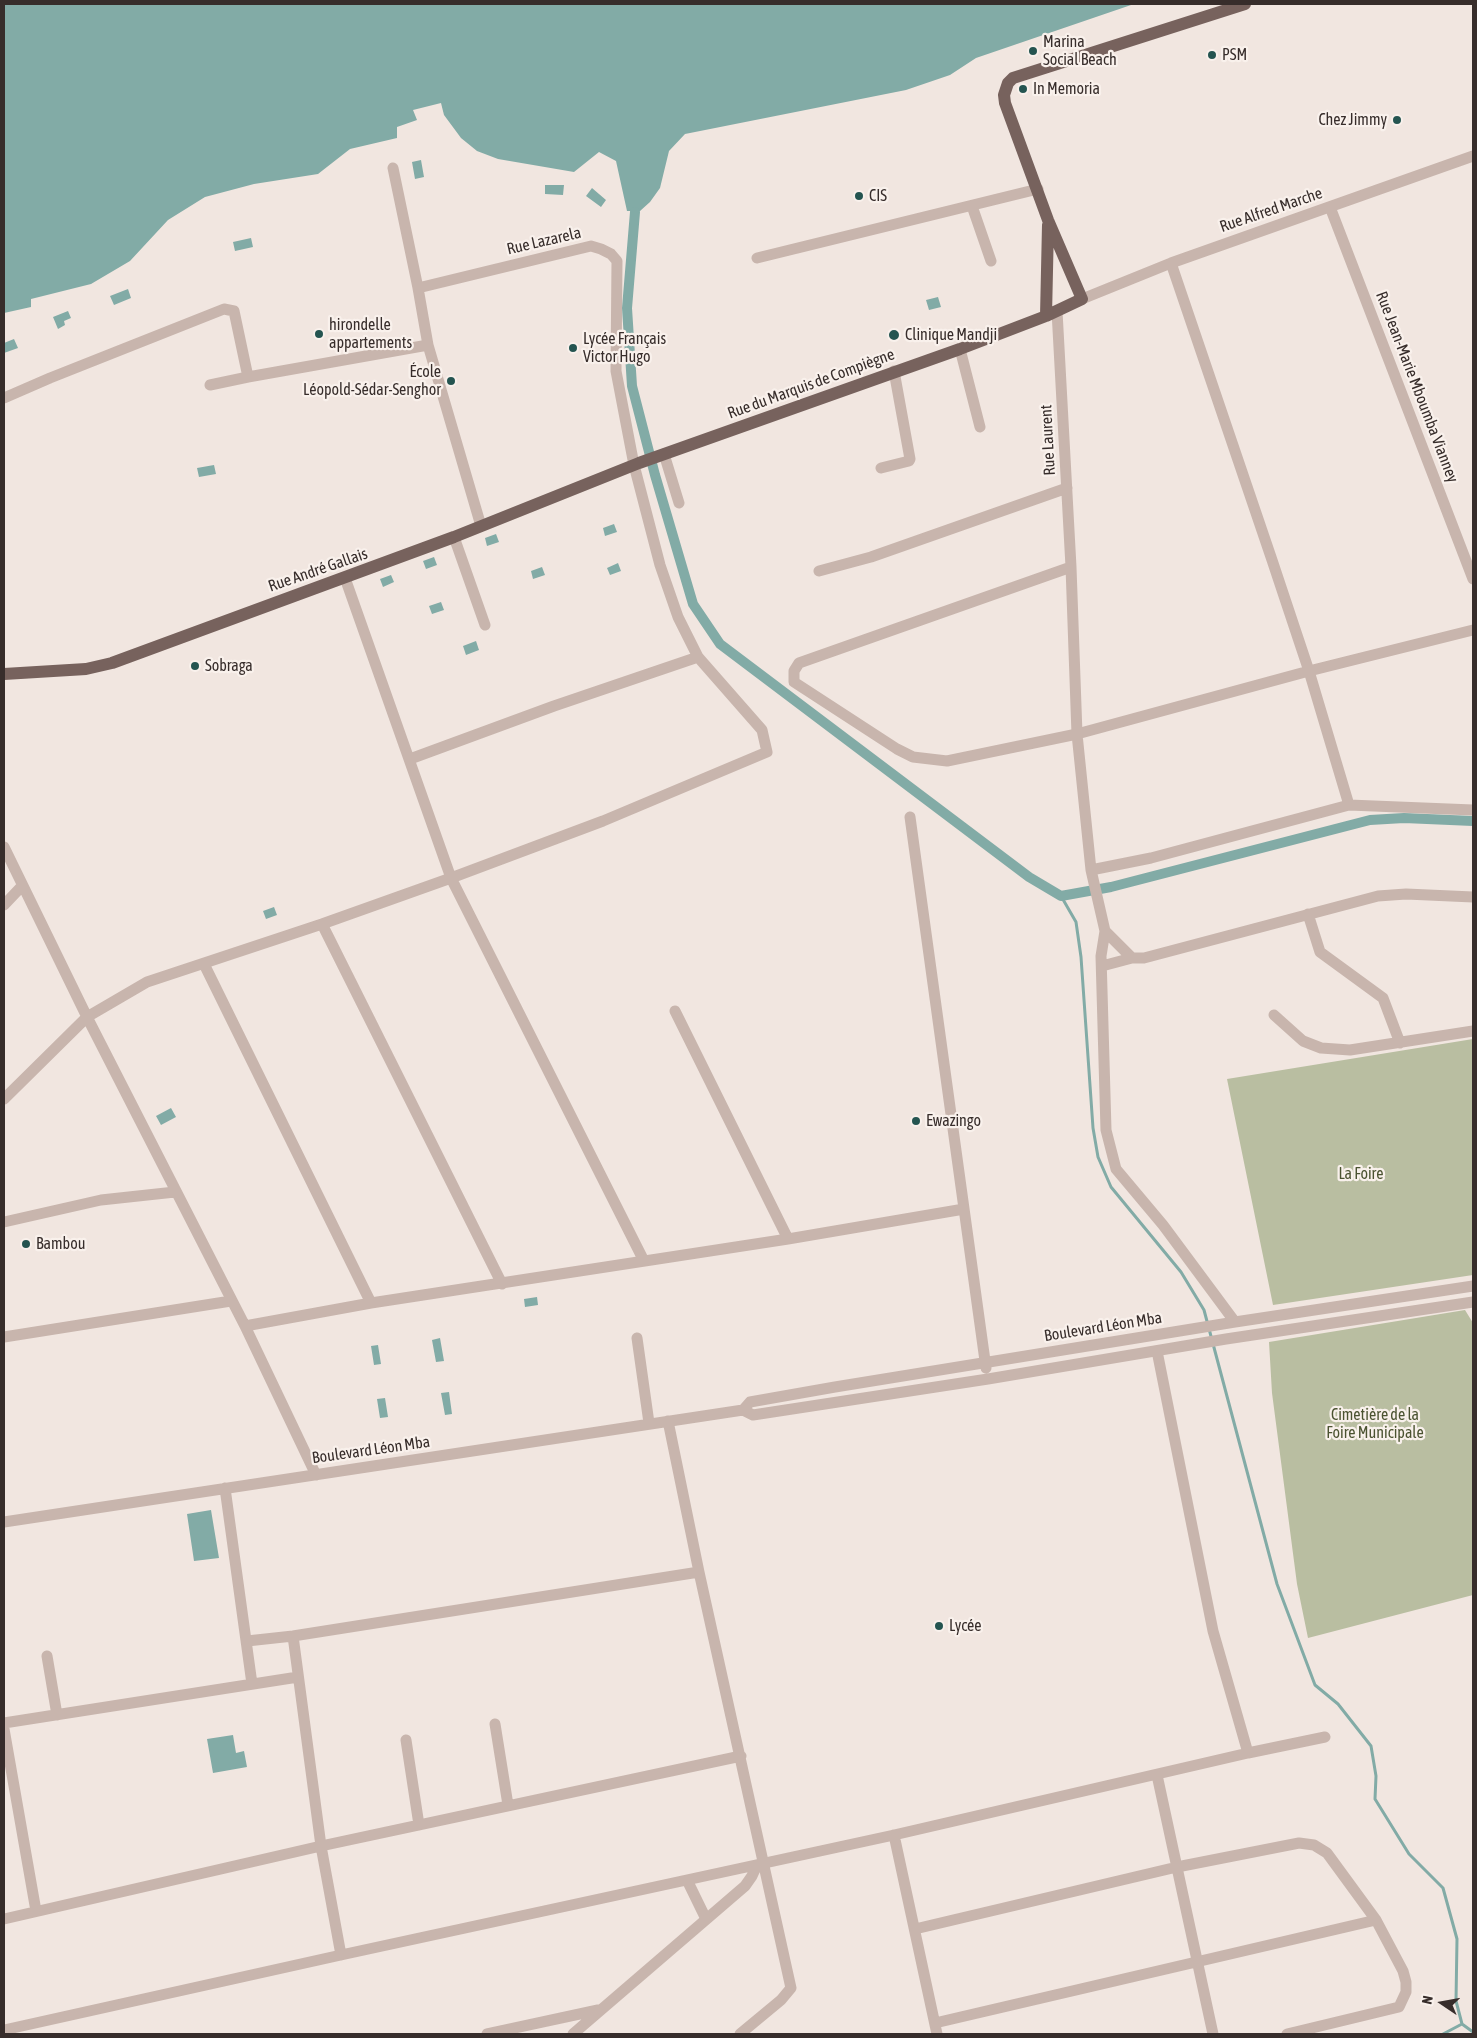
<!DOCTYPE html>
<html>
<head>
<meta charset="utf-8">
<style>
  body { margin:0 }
  #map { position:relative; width:1477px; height:2038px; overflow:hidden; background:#f1e6e0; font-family:"Asap Condensed",sans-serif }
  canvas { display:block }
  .frame { position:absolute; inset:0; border:5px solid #372d2b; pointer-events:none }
  .north { position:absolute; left:1417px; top:1978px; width:50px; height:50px; -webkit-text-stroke:4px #f9f1ec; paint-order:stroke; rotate:282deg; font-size:14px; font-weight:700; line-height:20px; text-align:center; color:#372d2b }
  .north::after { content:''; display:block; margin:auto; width:18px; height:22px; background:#372d2b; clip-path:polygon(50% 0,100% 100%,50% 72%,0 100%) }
</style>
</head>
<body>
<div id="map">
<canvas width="1477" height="2038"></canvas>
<div class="frame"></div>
<div class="north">N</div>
</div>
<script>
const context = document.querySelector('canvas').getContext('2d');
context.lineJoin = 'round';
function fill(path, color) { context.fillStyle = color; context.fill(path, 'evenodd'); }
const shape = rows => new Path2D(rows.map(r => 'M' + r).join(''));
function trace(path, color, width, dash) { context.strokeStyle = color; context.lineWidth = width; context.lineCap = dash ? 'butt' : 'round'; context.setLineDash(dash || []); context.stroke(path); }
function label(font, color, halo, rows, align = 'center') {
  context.font = font + ' "Asap Condensed",sans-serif'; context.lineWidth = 4.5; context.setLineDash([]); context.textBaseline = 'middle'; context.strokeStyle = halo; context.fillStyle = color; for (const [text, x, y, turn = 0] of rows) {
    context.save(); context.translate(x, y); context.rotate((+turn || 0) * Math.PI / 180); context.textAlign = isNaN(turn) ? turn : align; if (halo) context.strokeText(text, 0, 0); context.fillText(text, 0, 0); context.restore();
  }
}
fill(shape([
  [1473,1039,1473,1275,1273,1305,1227,1079],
  [1465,1310,1473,1323,1473,1595,1308,1638,1297,1584,1272,1393,1269,1342]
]), '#b9bea1');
fill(shape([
  [4,4,1134,4,976,58,950,75,906,90,685,134,669,151,660,188,650,202,640,211,627,211,616,161,599,152,574,172,498,159,477,151,461,138,444,115,441,103,413,110,417,120,397,127,397,138,350,149,318,174,254,184,205,197,168,220,130,261,91,284,31,299,31,307,4,313],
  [421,160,424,177,415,179,412,162],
  [545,185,564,185,563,195,545,194],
  [592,188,606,200,601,207,586,196],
  [251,238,253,247,235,251,233,242],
  [128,289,131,298,114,305,110,296],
  [938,297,941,307,929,310,926,300],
  [68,311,71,318,64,321,65,325,58,329,53,317],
  [14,339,18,348,4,353,4,343],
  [214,465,216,474,199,477,197,468],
  [614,524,617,532,605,536,603,528],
  [496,534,499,542,487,546,485,538],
  [434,557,437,565,426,569,423,561],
  [618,563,621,571,610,575,607,568],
  [542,567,545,575,533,579,531,571],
  [391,575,394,582,383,587,380,579],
  [441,602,444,610,432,614,429,606],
  [476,641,479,650,466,655,463,646],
  [274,907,277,915,266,919,263,911],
  [171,1108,176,1117,161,1125,156,1116],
  [537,1297,538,1305,525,1307,524,1299],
  [440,1338,444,1361,436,1362,432,1340],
  [378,1345,381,1364,374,1365,371,1346],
  [449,1392,452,1414,445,1415,441,1393],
  [385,1398,388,1417,380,1418,377,1399],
  [211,1510,219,1558,194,1561,187,1514],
  [233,1735,236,1753,244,1751,247,1767,213,1773,207,1739]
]), '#82aba6');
trace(shape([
  [1061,896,1076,922,1081,957,1093,1128,1098,1157,1111,1187,1181,1272,1204,1310,1277,1584,1315,1685,1338,1704,1371,1746,1376,1776,1375,1799,1409,1854,1443,1888,1457,1939,1456,2001,1462,2024,1473,2032],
  [1443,2034,1462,2024]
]), '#82aba6', 3);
trace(shape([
  [635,212,627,308,632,386,655,475,693,604,720,644,1029,877,1061,896,1111,887,1370,820,1404,818,1473,821]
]), '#82aba6', 10);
trace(shape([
  [393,168,418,288],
  [972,206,991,261],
  [1330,207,1473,579],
  [757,258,1038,189],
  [1171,263,1272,560,1309,671,1349,805],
  [1082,299,1171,263,1473,156],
  [1057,311,1071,567,1077,734,1091,870,1105,931,1132,958,1144,958,1378,896,1406,894,1473,897],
  [960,349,980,427],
  [210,385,248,377],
  [4,398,50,378,224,309,234,311,248,377,428,345,481,526],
  [664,454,679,503],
  [881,468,909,461,910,459,894,371],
  [454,537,485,625],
  [1071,567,799,663,794,671,794,682,897,749,913,757,947,761,1077,734,1309,671,1473,630],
  [819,571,871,557,1067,488],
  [345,578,451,878,644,1261],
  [410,759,554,706,698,657],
  [910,817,986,1368],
  [4,847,87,1017,245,1326,316,1475],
  [1091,870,1151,858,1349,805,1473,810],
  [4,905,22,886],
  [1308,914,1320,952,1383,998,1400,1043],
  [322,924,502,1284],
  [1105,931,1101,956,1106,1130,1116,1169,1163,1225,1235,1322],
  [204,964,371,1303],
  [1102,966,1132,958],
  [675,1011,788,1239],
  [1274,1015,1303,1041,1321,1048,1350,1050,1473,1031],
  [4,1099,87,1017,147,982,322,924,451,878,603,821,767,752,762,730,698,657,678,617,660,565,634,465,616,371,617,261,611,254,601,249,591,246,418,288,428,345],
  [4,1222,101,1200,175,1192],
  [245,1326,371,1303,788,1239,964,1209],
  [4,1337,231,1301],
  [637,1338,649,1423],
  [1157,1351,1213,1631,1248,1753],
  [743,1410,750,1402,835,1387,1235,1322,1473,1286],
  [668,1421,699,1572,791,1988,781,2000,740,2034],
  [225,1488,252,1684],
  [4,1522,743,1410,753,1415,988,1379,1226,1339,1473,1302],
  [293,1636,321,1846,341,1955],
  [247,1641,293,1636,699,1572],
  [47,1656,57,1715],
  [4,1723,298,1677],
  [495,1724,508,1805],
  [4,1729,36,1911],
  [406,1740,419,1825],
  [1157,1775,1213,2034],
  [894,1835,937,2034],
  [687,1880,706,1919],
  [4,1919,321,1846,741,1756],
  [915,1929,1177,1867,1299,1843,1314,1845,1327,1853,1376,1920,1403,1971,1406,1982,1406,1992,1399,2007,1287,2034],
  [935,2023,1376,1920],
  [4,2030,341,1955,894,1835,1248,1753,1325,1737],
  [487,2034,598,2010],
  [573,2034,745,1886,752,1876,757,1865]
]), '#c8b5ad', 11);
trace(shape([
  [1046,316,1048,225],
  [4,674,86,669,112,663,454,537,639,463,960,349,1046,316,1082,299,1048,220,1005,103,1004,95,1008,83,1013,78,1245,4]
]), '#77625d', 12);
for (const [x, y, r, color] of [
  [1033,51,5,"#245450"],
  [1212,55,5,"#245450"],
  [1023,89,5,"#245450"],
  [1397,120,5,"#245450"],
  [859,196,5,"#245450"],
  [319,334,5,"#245450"],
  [894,335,6,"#245450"],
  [573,348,5,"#245450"],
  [451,381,5,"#245450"],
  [195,666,5,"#245450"],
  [916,1121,5,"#245450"],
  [26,1244,5,"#245450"],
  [939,1626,5,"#245450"]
]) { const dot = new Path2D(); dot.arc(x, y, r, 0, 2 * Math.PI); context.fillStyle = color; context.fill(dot); trace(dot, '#f9f1ec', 2); }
label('16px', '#372d2b', '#f9f1ec', [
  ["Marina",1043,42],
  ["Social Beach",1043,60],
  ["PSM",1222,55],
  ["In Memoria",1033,89],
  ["Chez Jimmy",1387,120,"right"],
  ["CIS",869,196],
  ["hirondelle",329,325],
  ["appartements",329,343],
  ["Clinique Mandji",905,335],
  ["Lycée Français",583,339],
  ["Victor Hugo",583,357],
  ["École",441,372,"right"],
  ["Léopold-Sédar-Senghor",441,390,"right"],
  ["Sobraga",205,666],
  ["Ewazingo",926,1121],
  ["Bambou",36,1244],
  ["Lycée",949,1626]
], 'left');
label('16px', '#372d2b', '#f9f1ec', [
  ["Rue Alfred Marche",1271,210,-19],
  ["Rue Lazarela",544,241,-13],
  ["Rue du Marquis de Compiègne",811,384,-20],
  ["Rue Jean-Marie Mboumba Vianney",1417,387,69],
  ["Rue Laurent",1048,440,-93],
  ["Rue André Gallais",318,570,-19],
  ["Boulevard Léon Mba",1103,1327,-9],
  ["Boulevard Léon Mba",371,1450,-8]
]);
label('16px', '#4b5331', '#f9f1ec', [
  ["La Foire",1361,1174],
  ["Cimetière de la",1375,1415],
  ["Foire Municipale",1375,1433]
]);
</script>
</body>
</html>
